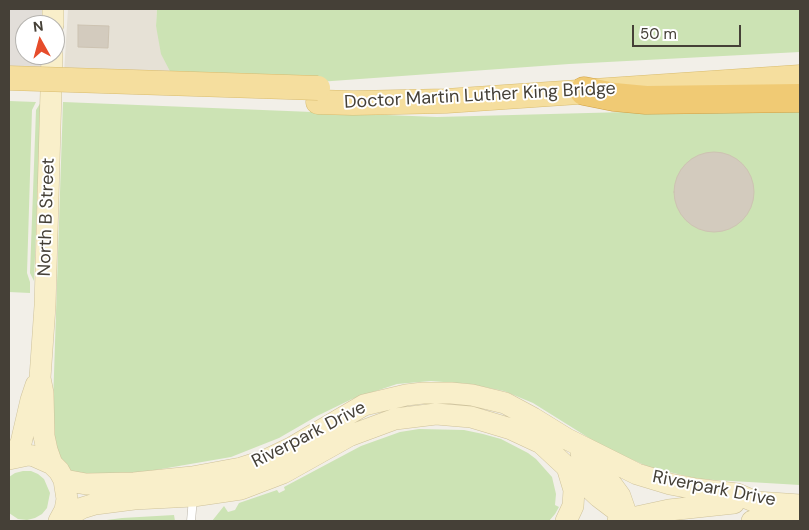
<!DOCTYPE html>
<html>
<head>
<meta charset="utf-8">
<style>
  body { margin:0 }
  #map { position:relative; width:809px; height:530px; overflow:hidden; background:#f2efe8; font-family:"DM Sans",sans-serif }
  canvas { display:block }
  .frame { position:absolute; inset:0; border:10px solid #454037; pointer-events:none }
  .north { position:absolute; left:15px; top:15px; width:50px; height:50px; box-sizing:border-box; background:#fff; border:1px solid #b5b3af; border-radius:50%; rotate:353deg; font-size:14px; font-weight:700; line-height:20px; text-align:center; color:#454037 }
  .north::after { content:''; display:block; margin:auto; width:18px; height:22px; background:#e64c2b; clip-path:polygon(50% 0,100% 100%,50% 72%,0 100%) }
  .scale { position:absolute; left:632px; top:25px; width:109px; height:22px; box-sizing:border-box; border:2px solid #454037; border-top:0; padding-left:6px; font-size:15px; line-height:18px; white-space:nowrap; color:#454037; -webkit-text-stroke:4px #fff; paint-order:stroke }
</style>
</head>
<body>
<div id="map">
<canvas width="809" height="530"></canvas>
<div class="frame"></div>
<div class="north">N</div>
<div class="scale">50 m</div>
</div>
<script>
const context = document.querySelector('canvas').getContext('2d');
context.lineJoin = 'round';
function fill(path, color) { context.fillStyle = color; context.fill(path, 'evenodd'); }
const shape = rows => new Path2D(rows.map(r => 'M' + r).join(''));
function trace(path, color, width, dash) { context.strokeStyle = color; context.lineWidth = width; context.lineCap = dash ? 'butt' : 'round'; context.setLineDash(dash || []); context.stroke(path); }
function label(font, color, halo, rows, align = 'center') {
  context.font = font + ' "DM Sans",sans-serif'; context.lineWidth = 4; context.setLineDash([]); context.textBaseline = 'middle'; context.strokeStyle = halo; context.fillStyle = color; for (const [text, x, y, turn = 0] of rows) {
    context.save(); context.translate(x, y); context.rotate((+turn || 0) * Math.PI / 180); context.textAlign = isNaN(turn) ? turn : align; if (halo) context.strokeText(text, 0, 0); context.fillText(text, 0, 0); context.restore();
  }
}
fill(shape([
  [68,9,157,9,156,26,173,77,64,73]
]), '#e6e1d6');
fill(shape([
  [9,9,44,9,43,25,25,25,25,55,42,55,42,73,9,72]
]), '#e2ded9');
fill(shape([
  [157,9,800,9,800,52,569,64,318,82,173,77,161,54,156,26],
  [9,101,36,102,32,110,27,273,30,282,30,293,9,292],
  [41,102,38,183,34,281,30,273,36,110],
  [63,102,437,117,626,112,800,110,800,485,698,479,649,467,605,448,533,403,504,391,469,384,431,381,397,384,352,399,317,416,279,438,231,457,121,476,74,473,62,464,52,434],
  [419,429,464,430,483,434,501,439,528,453,536,459,552,477,556,494,555,505,559,507,555,514,549,521,212,521,224,506,228,512,235,510,239,503,277,490,279,493,285,490,284,487,361,446,400,432],
  [23,471,31,471,38,474,44,479,50,493,47,508,42,514,35,518,27,520,18,519,9,513,9,477,15,473],
  [174,515,175,521,99,521,122,518]
]), '#cce3b4');
const building = shape([
  [78,25,109,26,108,48,78,47,78,25],
  '674 192a40 40 0 1 1 80 0a40 40 0 1 1-80 0Z'
]);
fill(building, '#d3cbbe');
trace(building, '#cdc3b2', 1);
const lane = shape([
  [191,521,193,498]
]);
const secondary = shape([
  [53,25,53,9],
  [52,55,45,306,40,378,43,393,44,436,47,450,52,464],
  [581,453,612,485,620,496,628,519],
  [13,457,21,443,31,400,36,385],
  [9,459,28,455,34,456,52,464,59,471,64,480,67,499,65,510,59,521],
  [64,480,86,484,134,483,192,477,241,468,266,460,291,448,364,405,406,395,423,393,451,393,472,395,505,403,533,418,567,439,637,474,670,484,696,489,737,494,756,502,800,505],
  [59,521,82,508,95,504,134,499,193,496,241,489,283,473,349,436,395,419,436,414,471,417,511,429,541,443,599,497,628,519],
  [566,521,573,506,574,490,567,467],
  [618,521,669,510,734,503],
  [752,521,800,513]
]);
const primary = shape([
  [318,102,353,103,446,101,800,77]
]);
const highway = shape([
  [584,91,614,97,646,100,800,98]
]);
trace(lane, '#bdb7ab', 9);
trace(secondary, '#cec29b', 22);
trace(primary, '#d8bc6f', 25);
trace(highway, '#cfa045', 29);
trace(lane, '#fff', 8);
trace(secondary, '#f9efca', 21);
trace(primary, '#f5de9e', 24);
trace(highway, '#f0ca74', 28);
const primaryBridge = shape([
  [9,78,318,88]
]);
trace(primaryBridge, '#d8bc6f', 25, []);
trace(primaryBridge, '#f5de9e', 24);
label('18px', '#454037', '#fff', [
  ["Doctor Martin Luther King Bridge",480,96,-3],
  ["North B Street",47,217,-88],
  ["Riverpark Drive",309,435,-27],
  ["Riverpark Drive",714,489,11]
]);
</script>
</body>
</html>
